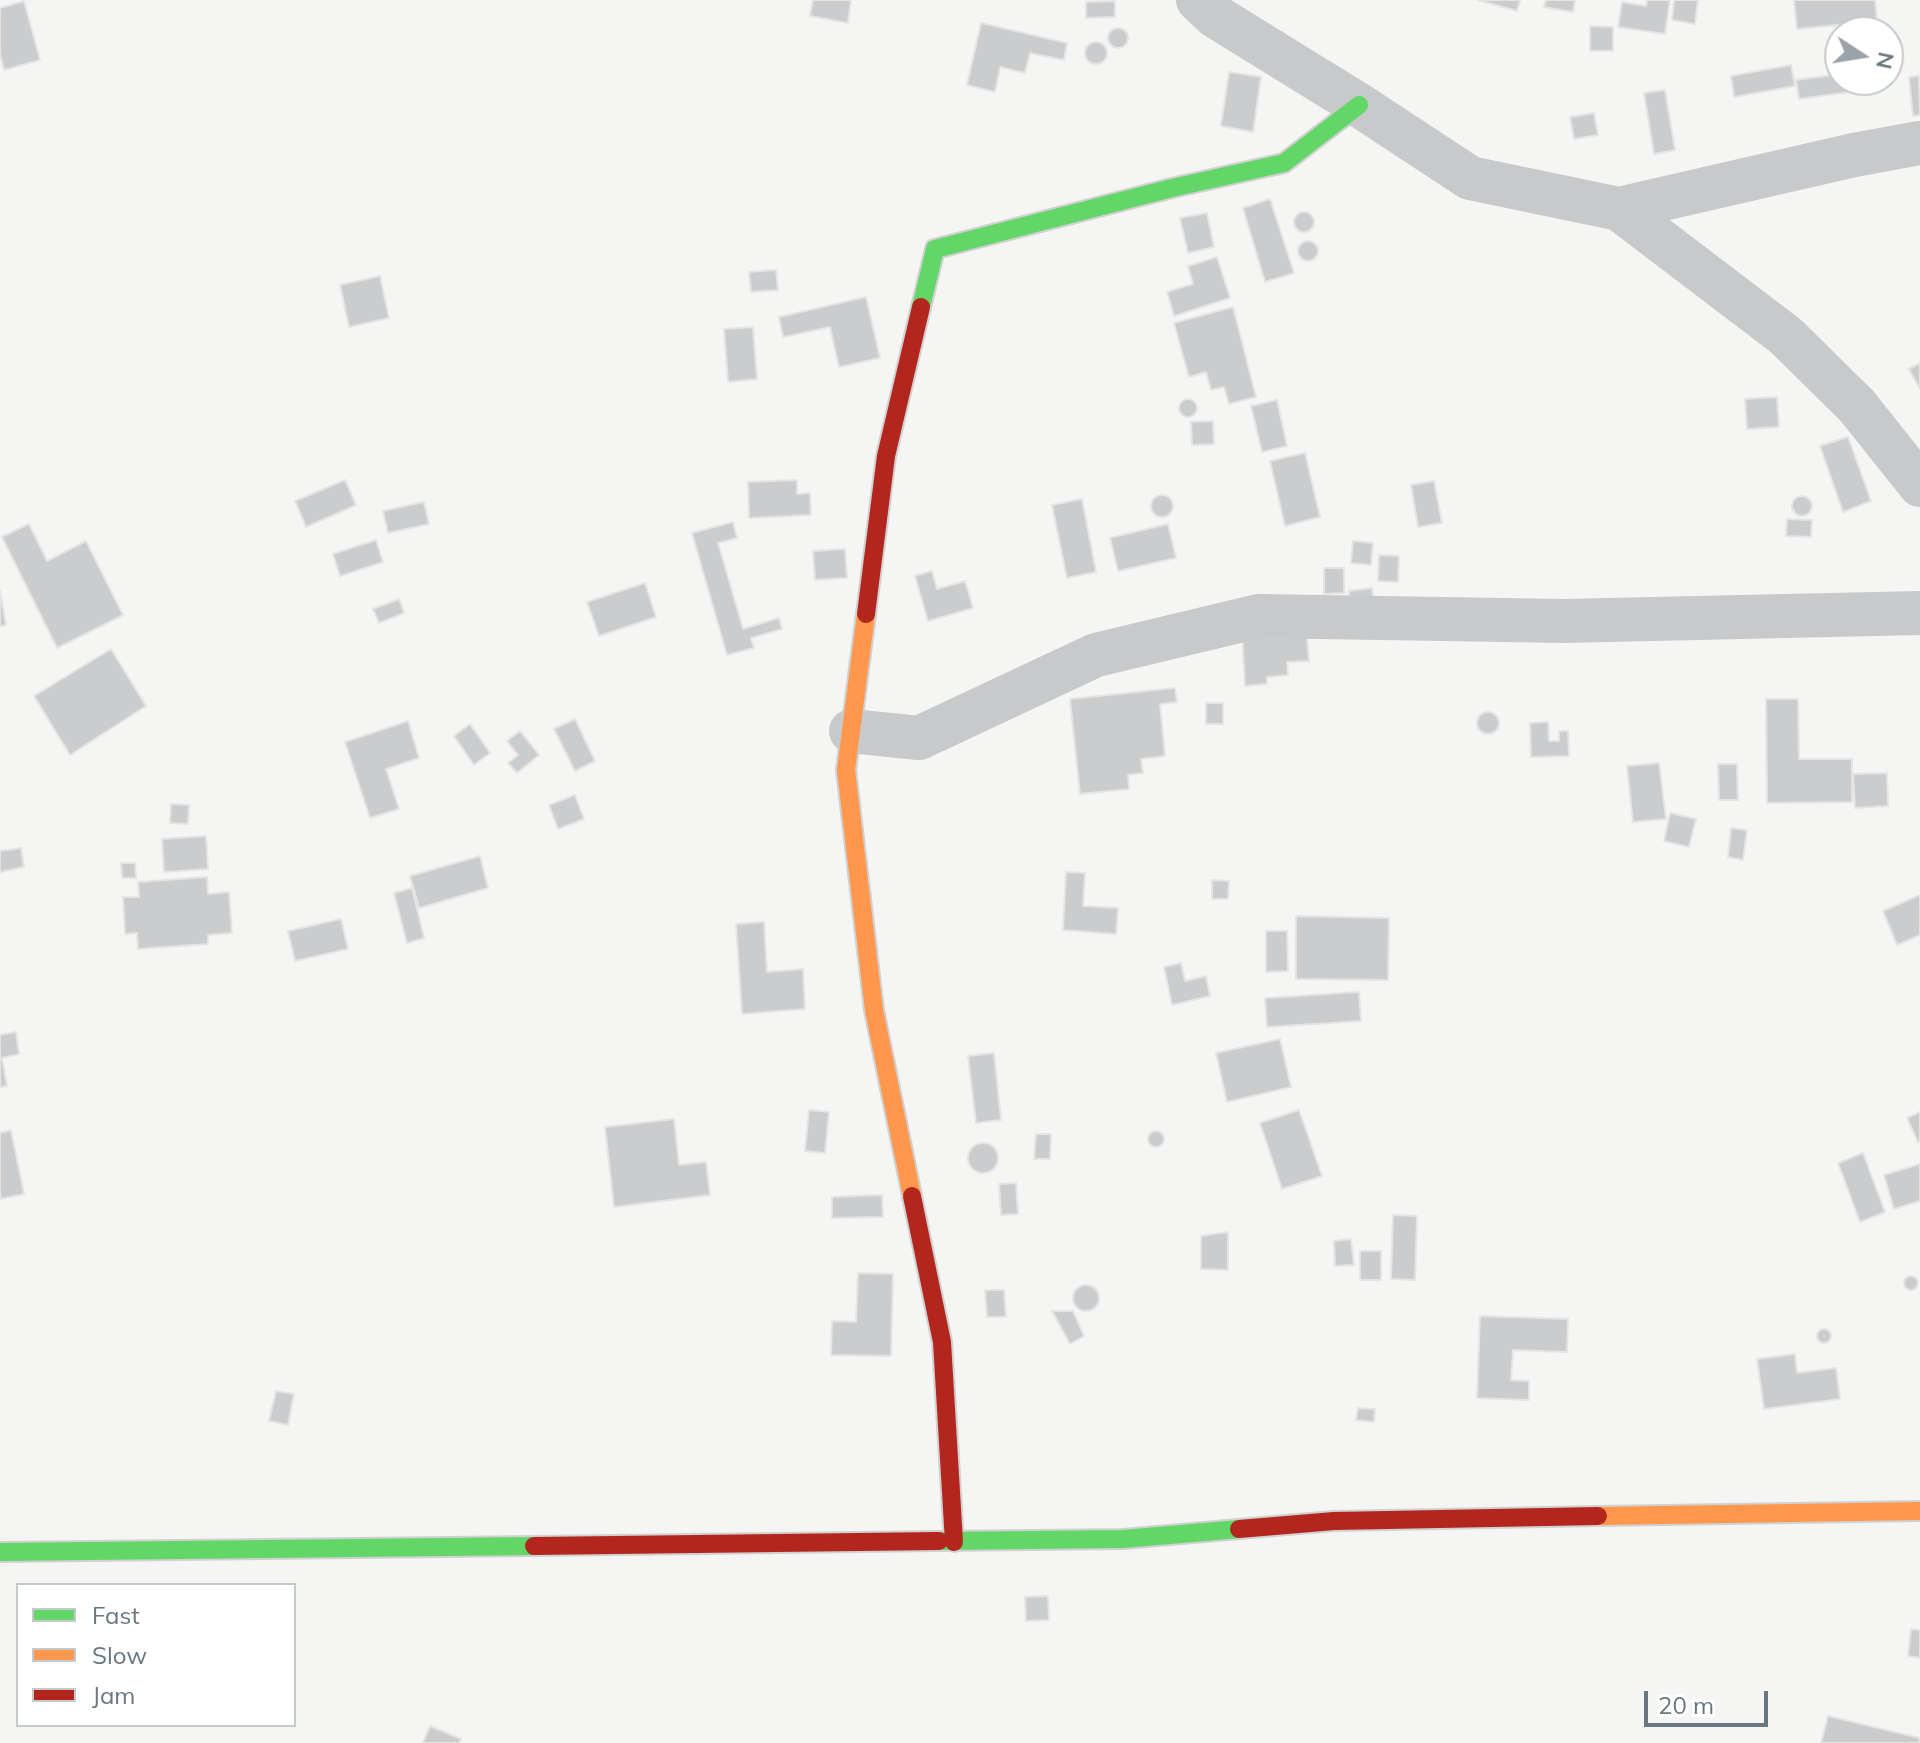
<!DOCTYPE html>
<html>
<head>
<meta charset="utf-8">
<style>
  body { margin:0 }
  #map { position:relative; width:1920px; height:1743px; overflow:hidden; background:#f5f5f4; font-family:Mulish,sans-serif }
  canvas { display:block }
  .legend { position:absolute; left:16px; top:1583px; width:280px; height:144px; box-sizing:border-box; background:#fff; border:2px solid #c3c9cc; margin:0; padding:10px 14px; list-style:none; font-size:24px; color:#697780 }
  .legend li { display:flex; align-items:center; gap:16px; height:40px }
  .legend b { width:40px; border:2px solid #c3c9cc }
  .north { position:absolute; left:1824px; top:16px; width:80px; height:80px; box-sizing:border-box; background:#fff; border:2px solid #c3c9cc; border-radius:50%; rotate:102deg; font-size:22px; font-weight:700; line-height:32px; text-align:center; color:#697780 }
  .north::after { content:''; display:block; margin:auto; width:28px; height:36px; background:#9aa3a9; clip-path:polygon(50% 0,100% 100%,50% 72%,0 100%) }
  .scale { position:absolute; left:1644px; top:1691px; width:124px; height:36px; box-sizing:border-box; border:4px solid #697780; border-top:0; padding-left:10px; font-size:24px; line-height:28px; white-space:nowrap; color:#697780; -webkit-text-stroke:6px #fff; paint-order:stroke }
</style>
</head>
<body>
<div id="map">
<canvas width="1920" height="1743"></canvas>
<ul class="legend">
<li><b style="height:10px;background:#63d668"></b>Fast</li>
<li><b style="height:10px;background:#ff974d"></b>Slow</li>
<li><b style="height:10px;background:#b3261e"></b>Jam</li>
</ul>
<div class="north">N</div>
<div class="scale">20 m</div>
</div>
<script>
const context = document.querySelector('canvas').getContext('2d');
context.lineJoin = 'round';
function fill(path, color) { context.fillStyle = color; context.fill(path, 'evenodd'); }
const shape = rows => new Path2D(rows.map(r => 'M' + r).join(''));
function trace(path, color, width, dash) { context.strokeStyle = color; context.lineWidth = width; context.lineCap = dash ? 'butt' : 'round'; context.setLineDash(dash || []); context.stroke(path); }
const building = shape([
  [813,0,851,0,848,23,810,16,813,0],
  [1478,0,1520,0,1517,11,1478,0],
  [1546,0,1575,0,1573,12,1544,7,1546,0],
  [1647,0,1670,0,1665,34,1618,27,1622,2,1646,6,1647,0],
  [1674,0,1698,0,1695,24,1672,20,1674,0],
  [1794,0,1875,0,1877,21,1797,29,1794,0],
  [24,1,40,60,4,70,0,54,0,8,24,1],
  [1115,1,1115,17,1086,18,1086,2,1115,1],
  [981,23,1067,43,1064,60,1030,53,1025,73,1000,67,995,92,967,85,981,23],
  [1590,26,1613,27,1613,51,1590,51,1590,26],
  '1108 38a10 10 0 1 1 20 0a10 10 0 1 1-20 0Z',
  '1085 53a11 11 0 1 1 22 0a11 11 0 1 1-22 0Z',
  [1791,65,1795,86,1734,97,1731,76,1791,65],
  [1229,72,1261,77,1253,132,1221,126,1229,72],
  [1840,74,1840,80,1848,80,1849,92,1799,99,1796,80,1840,74],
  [1919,76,1920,115,1913,116,1909,77,1919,76],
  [1665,90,1675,150,1654,154,1644,93,1665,90],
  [1594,113,1598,135,1574,139,1570,117,1594,113],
  [1270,199,1294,273,1265,282,1243,208,1270,199],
  '1294 222a10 10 0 1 1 20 0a10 10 0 1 1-20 0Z',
  [1207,213,1214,247,1188,253,1180,218,1207,213],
  '1298 251a10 10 0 1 1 20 0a10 10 0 1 1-20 0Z',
  [1217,257,1230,298,1174,316,1167,292,1193,284,1188,266,1217,257],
  [776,270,778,290,751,292,749,272,776,270],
  [380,276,389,318,349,327,340,285,380,276],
  [866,297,880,358,839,367,830,327,783,337,779,317,866,297],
  [1233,307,1256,397,1229,404,1224,387,1211,390,1206,372,1189,377,1174,323,1233,307],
  [753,327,757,379,728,382,724,329,753,327],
  [1920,363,1920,389,1909,369,1920,363],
  [1777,397,1779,427,1747,429,1745,399,1777,397],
  '1179 408a9 9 0 1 1 18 0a9 9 0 1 1-18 0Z',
  [1277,400,1287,446,1262,452,1251,406,1277,400],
  [1213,421,1214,444,1192,445,1191,422,1213,421],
  [1848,437,1871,501,1843,512,1820,446,1848,437],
  [1305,453,1320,517,1285,526,1270,461,1305,453],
  [345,480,356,505,306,527,295,501,345,480],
  [797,480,797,494,810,493,811,515,749,518,748,482,797,480],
  [1434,481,1442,523,1418,527,1411,485,1434,481],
  '1151 506a11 11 0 1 1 22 0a11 11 0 1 1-22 0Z',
  '1792 506a10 10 0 1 1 20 0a10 10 0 1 1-20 0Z',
  [1082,499,1096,572,1067,578,1052,505,1082,499],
  [424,502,429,524,388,533,383,511,424,502],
  [1787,519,1812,520,1811,537,1786,536,1787,519],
  [733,522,737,538,718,543,743,629,779,618,782,629,751,638,754,648,727,655,692,533,733,522],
  [29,524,47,561,86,541,123,615,57,648,2,537,29,524],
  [1168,524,1176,558,1118,571,1110,538,1168,524],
  [376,540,383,562,340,576,333,554,376,540],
  [1353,541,1373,543,1371,565,1351,563,1353,541],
  [845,549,847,578,815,580,813,551,845,549],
  [1379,555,1399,556,1398,582,1378,581,1379,555],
  [1324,568,1344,568,1344,593,1324,594,1324,568],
  [932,571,937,589,965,581,973,608,928,621,915,576,932,571],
  [645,583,656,617,599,636,587,602,645,583],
  [1372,588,1374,604,1350,607,1349,591,1372,588],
  [0,591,6,625,0,626,0,591],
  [399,599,404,613,379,623,373,609,399,599],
  [1306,626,1309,661,1287,662,1288,675,1267,677,1267,684,1245,686,1242,631,1306,626],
  [111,649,146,706,70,755,34,696,111,649],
  [1175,688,1177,702,1160,704,1165,756,1141,759,1143,773,1128,775,1129,789,1080,794,1070,699,1175,688],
  [1766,699,1798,699,1799,759,1852,759,1852,802,1767,803,1766,699],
  [1206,703,1223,703,1223,724,1206,724,1206,703],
  '1477 723a11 11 0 1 1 22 0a11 11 0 1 1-22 0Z',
  [575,719,595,761,575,771,554,729,575,719],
  [408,721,419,758,386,769,399,809,370,818,345,742,408,721],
  [1548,722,1549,741,1559,741,1559,731,1568,731,1569,756,1531,757,1530,723,1548,722],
  [470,724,490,753,474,765,454,736,470,724],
  [520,731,539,755,517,773,508,763,518,755,507,741,520,731],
  [1659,763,1666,819,1633,822,1627,766,1659,763],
  [1718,764,1737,764,1738,800,1719,800,1718,764],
  [1887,773,1888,806,1855,808,1853,774,1887,773],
  [575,795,584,819,558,829,549,805,575,795],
  [171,804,189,805,188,824,170,823,171,804],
  [1670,813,1696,819,1689,847,1664,841,1670,813],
  [1731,828,1747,830,1743,860,1728,857,1731,828],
  [206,836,208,869,164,872,162,839,206,836],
  [21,848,24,867,0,872,0,851,21,848],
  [480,856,488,888,419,908,410,876,480,856],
  [121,863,135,863,136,878,122,878,121,863],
  [1066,872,1085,873,1083,906,1118,908,1116,934,1063,930,1066,872],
  [207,877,208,894,229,892,232,933,208,935,208,944,138,949,137,933,125,934,123,897,139,897,138,882,207,877],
  [1212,880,1229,881,1228,899,1212,899,1212,880],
  [412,888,424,938,407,943,394,893,412,888],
  [1920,895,1920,935,1897,945,1883,911,1920,895],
  [1296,916,1389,918,1388,980,1296,979,1296,916],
  [341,919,348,949,295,961,288,931,341,919],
  [764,922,767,972,803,969,805,1009,742,1014,736,924,764,922],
  [1266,931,1287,931,1288,971,1266,972,1266,931],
  [1181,963,1185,981,1206,976,1210,996,1172,1005,1164,967,1181,963],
  [1359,992,1361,1021,1267,1027,1265,998,1359,992],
  [16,1032,19,1054,2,1058,7,1086,0,1087,0,1035,16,1032],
  [1280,1039,1291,1087,1227,1102,1216,1053,1280,1039],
  [994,1053,1001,1120,976,1123,968,1056,994,1053],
  [809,1110,829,1112,825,1153,805,1151,809,1110],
  [1299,1110,1322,1176,1282,1189,1260,1123,1299,1110],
  [1920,1112,1920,1141,1918,1142,1907,1118,1920,1112],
  [674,1119,679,1165,706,1162,710,1195,614,1207,605,1127,674,1119],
  [11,1130,24,1194,0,1199,0,1133,11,1130],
  '1148 1139a8 8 0 1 1 16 0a8 8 0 1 1-16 0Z',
  [1036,1134,1051,1134,1050,1159,1034,1159,1036,1134],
  '968 1158a15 15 0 1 1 30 0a15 15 0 1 1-30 0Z',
  [1863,1153,1885,1212,1860,1222,1838,1163,1863,1153],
  [1920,1164,1920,1201,1894,1209,1884,1175,1920,1164],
  [1016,1183,1018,1214,1001,1215,999,1184,1016,1183],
  [882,1195,883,1217,832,1218,832,1197,882,1195],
  [1393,1215,1417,1216,1415,1280,1391,1279,1393,1215],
  [1228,1232,1228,1270,1201,1269,1201,1236,1228,1232],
  [1351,1239,1354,1265,1335,1266,1334,1241,1351,1239],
  [1360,1251,1381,1251,1381,1280,1360,1280,1360,1251],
  [858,1273,893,1274,891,1356,831,1355,832,1321,856,1322,858,1273],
  '1904 1283a7 7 0 1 1 14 0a7 7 0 1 1-14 0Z',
  '1073 1298a13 13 0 1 1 26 0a13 13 0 1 1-26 0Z',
  [985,1290,1004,1290,1006,1317,987,1317,985,1290],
  [1052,1311,1073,1311,1084,1336,1070,1344,1052,1311],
  [1480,1316,1568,1319,1567,1352,1513,1350,1511,1380,1529,1381,1529,1400,1477,1398,1480,1316],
  '1817 1336a7 7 0 1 1 14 0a7 7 0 1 1-14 0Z',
  [1795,1354,1797,1373,1836,1368,1840,1399,1764,1409,1757,1359,1795,1354],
  [276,1391,294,1394,288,1425,269,1421,276,1391],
  [1358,1408,1375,1409,1374,1422,1356,1420,1358,1408],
  [1048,1596,1049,1620,1026,1621,1025,1597,1048,1596],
  [1911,1629,1920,1630,1920,1658,1908,1656,1911,1629],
  [1828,1716,1920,1738,1919,1743,1821,1743,1828,1716],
  [430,1726,461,1739,459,1743,423,1743,430,1726]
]);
fill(building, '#cbcccd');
trace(building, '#e4e4e4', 2);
const fast = shape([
  [921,307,935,249,1172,188,1284,163,1359,105],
  [939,1541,1123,1539,1239,1529],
  [0,1552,534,1546]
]);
const slow = shape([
  [866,614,846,770,874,1010,912,1196],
  [1598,1516,1920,1511]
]);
const jam = shape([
  [866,614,886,456,921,307],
  [912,1196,942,1342,954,1542],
  [1239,1529,1334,1521,1598,1516],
  [534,1546,939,1541]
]);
trace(fast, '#d1d1d1', 22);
trace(slow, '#d1d1d1', 22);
trace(jam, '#d1d1d1', 22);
trace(shape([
  [1198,0,1215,16,1359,105,1470,178,1619,209,1786,336,1857,406,1920,485],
  [1619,209,1854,155,1920,143],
  [851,731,919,738,1096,655,1259,616,1564,621,1920,613]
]), '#c7c9ca', 44);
trace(fast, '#63d668', 18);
trace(slow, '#ff974d', 18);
trace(jam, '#b3261e', 18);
</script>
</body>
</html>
